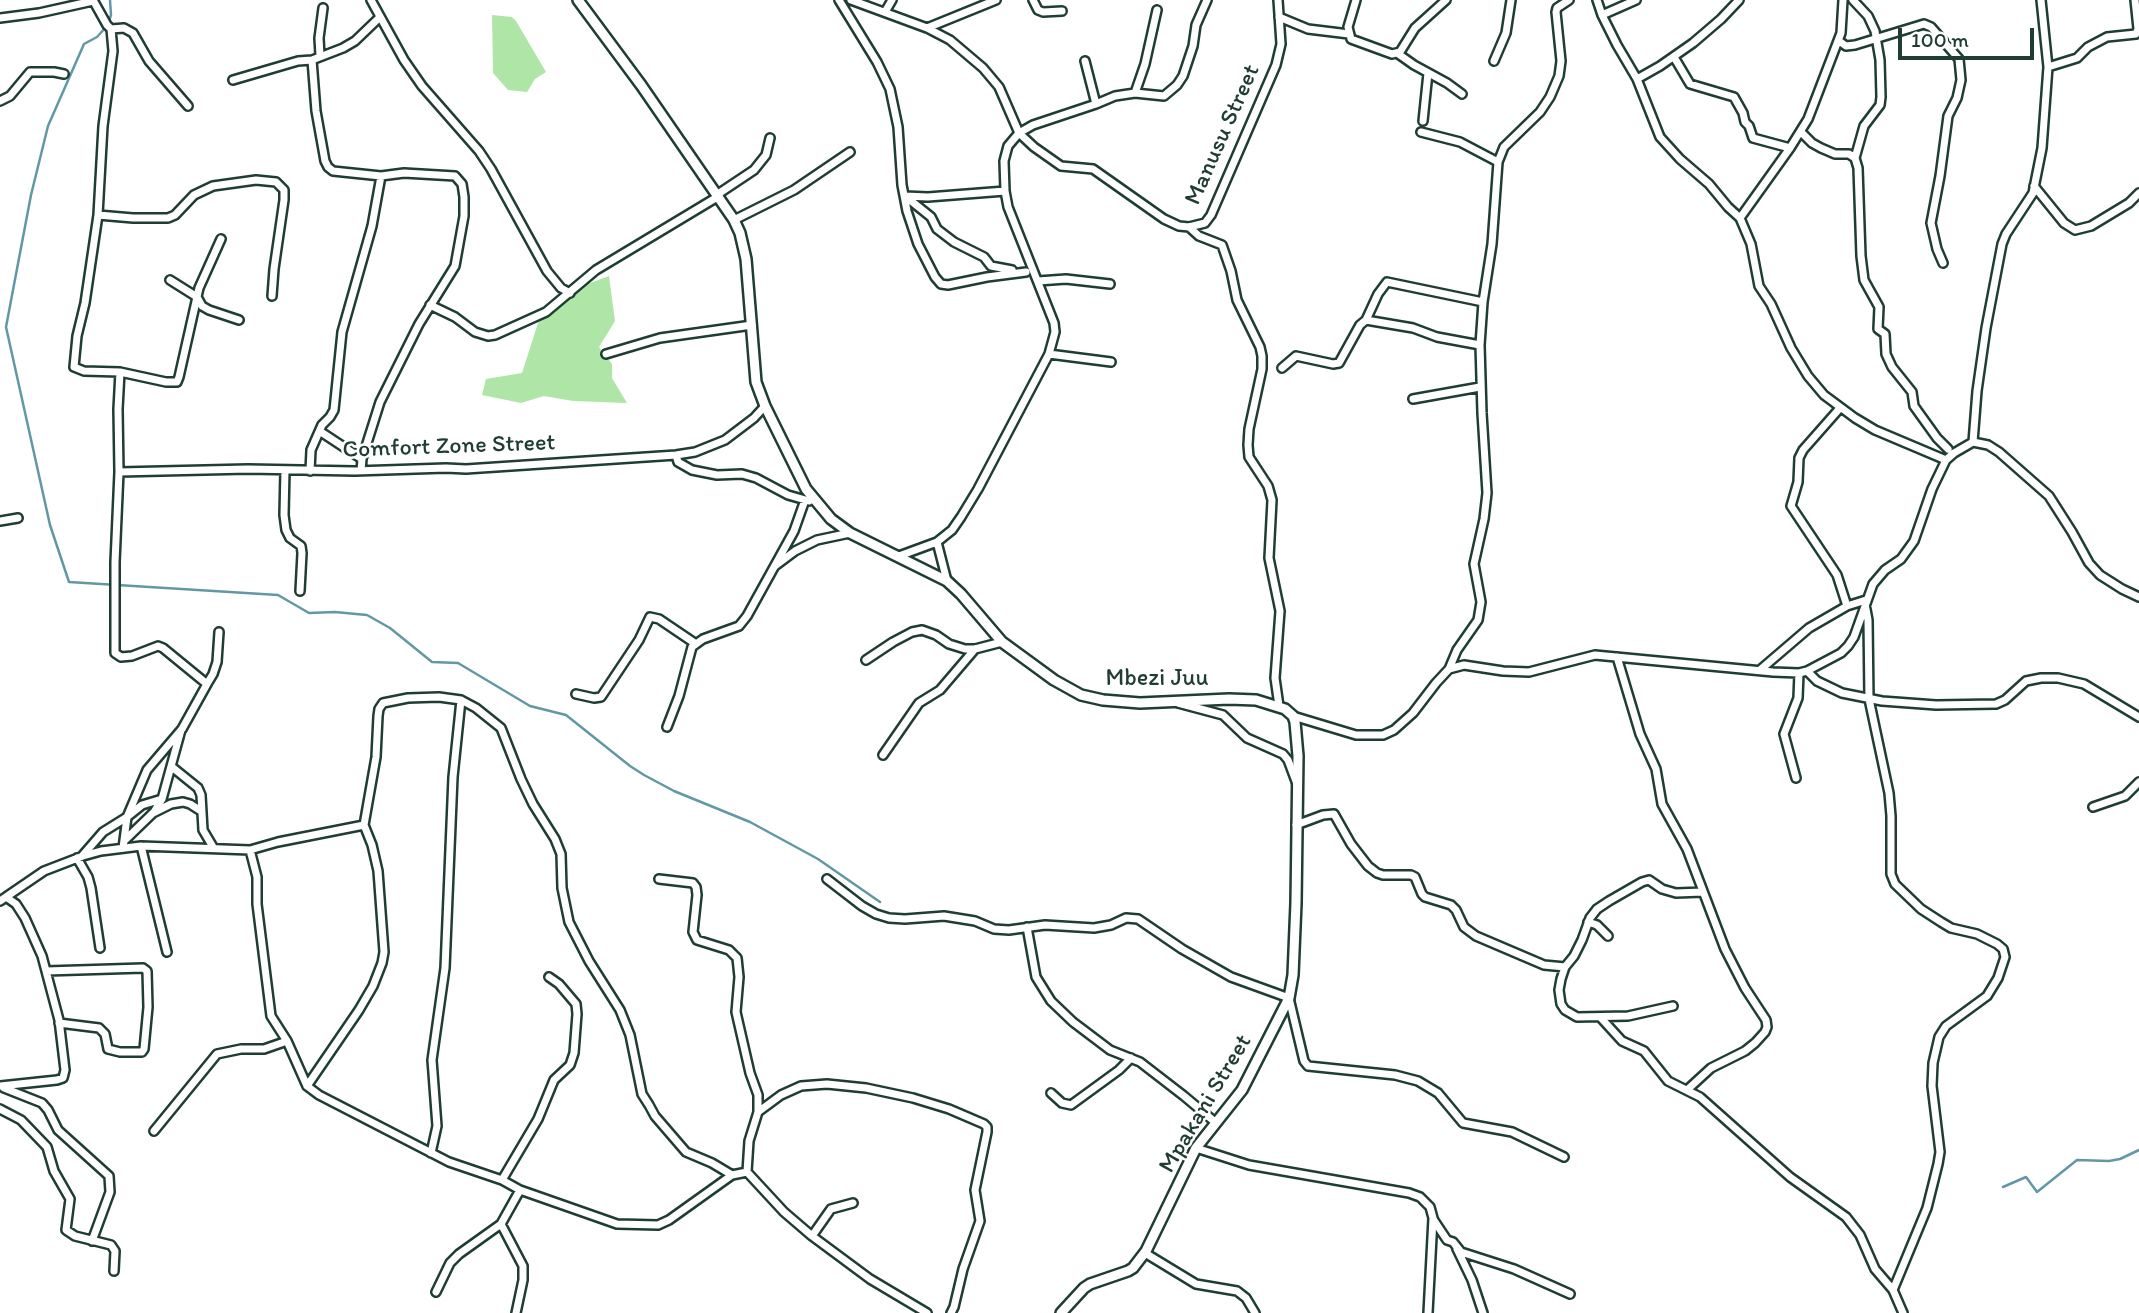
<!DOCTYPE html>
<html>
<head>
<meta charset="utf-8">
<style>
  body { margin:0 }
  #map { position:relative; width:2139px; height:1313px; overflow:hidden; background:#fff; font-family:Itim,sans-serif }
  canvas { display:block }
  .scale { position:absolute; left:1898px; top:28px; width:136px; height:32px; box-sizing:border-box; border:4px solid #1f3d34; border-top:0; padding-left:9px; font-size:21px; line-height:24px; white-space:nowrap; color:#1f3d34; -webkit-text-stroke:5px #fff; paint-order:stroke }
</style>
</head>
<body>
<div id="map">
<canvas width="2139" height="1313"></canvas>
<div class="scale">100 m</div>
</div>
<script>
const context = document.querySelector('canvas').getContext('2d');
context.lineJoin = 'round';
function fill(path, color) { context.fillStyle = color; context.fill(path, 'evenodd'); }
const shape = rows => new Path2D(rows.map(r => 'M' + r).join(''));
function trace(path, color, width, dash) { context.strokeStyle = color; context.lineWidth = width; context.lineCap = dash ? 'butt' : 'round'; context.setLineDash(dash || []); context.stroke(path); }
function label(font, color, halo, rows, align = 'center') {
  context.font = font + ' Itim,sans-serif'; context.lineWidth = 5; context.setLineDash([]); context.textBaseline = 'middle'; context.strokeStyle = halo; context.fillStyle = color; for (const [text, x, y, turn = 0] of rows) {
    context.save(); context.translate(x, y); context.rotate((+turn || 0) * Math.PI / 180); context.textAlign = isNaN(turn) ? turn : align; if (halo) context.strokeText(text, 0, 0); context.fillText(text, 0, 0); context.restore();
  }
}
fill(shape([
  [492,15,512,17,516,21,546,72,535,79,527,92,508,90,493,73],
  [609,276,615,321,599,347,612,364,612,378,627,403,573,401,544,396,521,403,482,395,486,379,522,373,538,323,585,285]
]), '#afe5a7');
trace(shape([
  [109,21,111,15,110,0],
  [106,27,97,37,84,44,48,126,31,195,6,327,50,525,69,582,278,595,309,613,335,612,367,615,390,628,432,662,458,663,530,706,566,715,630,766,644,775,674,791,750,822,818,859,880,902],
  [2003,1187,2026,1177,2037,1192,2077,1160,2109,1161,2120,1159,2139,1150]
]), '#6298a4', 2.5);
const minor = shape([
  [93,0,107,25,111,29,113,51,103,126,98,215,85,303,77,336,74,367,84,371,120,372,166,382,177,382,179,377,199,288,221,239],
  [371,0,404,60,422,86,479,151,491,169,547,271,561,288,570,293],
  [839,0,877,62,890,89,898,127,902,185,907,211,918,244,935,277,941,284,948,285,987,277,1026,272],
  [851,0,927,28,950,40,983,68,999,87,1019,133,1034,147,1061,166,1093,169,1164,219,1179,226,1189,227,1205,223,1211,215,1276,65,1281,44,1278,0],
  [1033,0,1038,10,1043,12,1062,11],
  [1356,0,1348,27,1351,39,1392,54,1400,52,1415,28,1446,0],
  [1597,0,1602,15,1617,45,1637,79,1660,137,1680,159,1709,184,1728,207,1740,218,1751,244,1759,286,1771,304,1791,348,1808,376,1824,395,1855,418,1875,430,1946,460],
  [1853,0,1868,16,1875,31,1880,60,1881,97,1880,105,1864,126,1855,158],
  [885,12,892,0],
  [1602,15,1636,0],
  [1279,17,1308,29,1349,34],
  [0,18,39,13,93,1],
  [927,28,996,0],
  [111,29,124,28,133,33,149,61,188,106],
  [1839,41,1846,46,1855,45,1924,24,1931,27,1959,59,1961,80,1957,98,1948,116,1940,176,1931,223,1937,249,1943,263],
  [1397,53,1414,65,1447,83,1462,94],
  [320,56,319,38,323,8],
  [1674,57,1690,84,1734,97,1743,113,1745,122,1749,126,1753,138,1790,148],
  [312,60,316,111,325,161,328,167,333,171,381,176,404,173,455,176,462,184,464,197,464,216,455,266,419,324,380,402,362,459,361,471],
  [1085,61,1096,104],
  [1494,61,1506,33,1511,0],
  [2048,67,2077,58,2088,47,2107,37,2136,34,2138,29,2135,0],
  [1637,79,1660,66,1693,43,1721,19,1739,0],
  [233,80,298,61,312,60,343,48,355,41,380,17],
  [1135,93,1145,64,1157,10],
  [0,101,10,96,30,72,54,72,64,74],
  [1423,121,1428,73],
  [1421,132,1460,142,1498,162],
  [1801,132,1812,143,1821,148,1835,154,1849,154,1855,158,1858,168,1861,256,1864,280,1879,307,1878,329,1885,334,1886,354,1892,367,1912,392,1914,406,1937,438,1948,449],
  [2034,186,2064,223,2075,230,2091,226,2129,203,2139,193],
  [718,194,754,170,766,155,770,138],
  [905,196,931,217,937,229,954,242,984,257,991,266,1012,270],
  [905,196,928,197,1005,191],
  [98,215,133,218,168,218,175,215,194,195,213,186,256,180,276,182,284,190,284,200,274,269,272,296],
  [1740,218,1790,148,1808,119,1841,33,1843,0],
  [734,220,794,190,850,152],
  [1189,227,1199,236,1222,245,1231,271,1237,300,1260,347,1262,356,1262,369,1249,429,1248,445,1249,457,1268,486,1272,500,1269,558,1280,611,1275,678,1279,706],
  [170,280,197,297,202,306,209,310,239,320],
  [1038,281,1066,279,1110,284],
  [430,305,455,317,475,332,488,336,495,335,546,312,596,270,719,196],
  [1366,320,1378,294,1387,282,1483,302],
  [606,354,660,338,752,325],
  [1049,354,1111,362],
  [1282,368,1296,356,1333,364,1339,363,1360,325,1366,320,1413,328,1437,337,1480,345],
  [120,372,118,409,119,472,115,562,115,653,121,657,132,656,158,646,163,648,207,684,182,729,147,770,127,817,123,848],
  [1413,399,1480,387],
  [1840,408,1803,450,1799,458,1798,482,1791,506,1837,575,1847,606],
  [321,432,362,459],
  [1973,442,1977,391,1986,328,2002,244,2006,234,2033,193,2042,148,2048,67,2041,0],
  [1973,442,1988,445,1999,452,2049,496,2072,532,2089,563,2100,575,2122,589,2139,597],
  [676,455,678,462,692,470,717,475,742,474,756,478,788,495,809,501],
  [285,470,284,515,286,530,290,538,301,546,302,553,300,591],
  [310,471,311,450,322,425,330,417,334,410,342,332,372,226,381,176],
  [119,472,248,469,355,471,446,468,466,469,676,455,695,452,725,440,754,418,765,406],
  [0,521,18,518],
  [937,542,947,581],
  [899,556,937,542,952,530,961,517,978,489,1049,354,1055,332,1054,323,1008,207,1005,191,1004,161,1008,146,1019,133,1033,125,1096,104,1115,96,1135,93,1164,96,1177,85,1183,76,1193,46,1196,25,1207,0],
  [775,566,795,551,817,540,850,533],
  [1865,604,1868,620,1869,699,1889,793,1891,816,1891,874,1895,884,1921,909,1941,922,1951,928,1977,934,1997,944,2003,949,2005,957,1998,978,1987,996,1946,1026,1939,1037,1933,1063,1932,1086,1940,1152,1938,1164,1927,1208,1893,1290],
  [1617,657,1640,734,1656,769,1662,804,1687,849,1725,949,1745,988,1766,1020,1767,1027,1765,1032,1755,1043,1745,1051,1711,1068,1687,1090],
  [866,660,893,642,912,632,922,630,936,635,949,644,965,649,975,649,1002,642],
  [1449,669,1464,665,1503,671,1529,672,1595,655,1773,672,1799,673,1807,671,1841,653,1848,646,1854,637,1873,584,1885,570,1901,559,1914,541,1932,489,1946,460,1954,453,1973,442],
  [1760,670,1809,628,1847,606,1866,600],
  [1807,671,1817,681,1842,693,1882,701,1936,705,1996,704,2005,700,2026,681,2041,678,2058,678,2084,684,2139,717],
  [207,684,213,674,217,662,219,632],
  [576,694,594,698,601,697,639,640,650,617,659,619,696,644],
  [1178,703,1223,715,1247,738,1283,754,1288,760,1297,784],
  [1293,716,1356,735,1383,735,1394,730,1413,713,1436,683,1449,669,1457,650,1478,620,1481,602,1474,564,1484,519,1487,493,1482,413,1480,345,1483,302,1492,244,1498,162,1504,147,1540,112,1550,97,1559,76,1561,61,1556,12,1557,8,1569,0],
  [667,727,679,696,692,647,703,639,739,626,747,616,794,531,805,500],
  [883,755,919,703,940,690,975,649],
  [172,767,198,788,201,795,203,830,213,847],
  [1796,778,1784,734,1798,698,1799,673],
  [2093,807,2125,796,2139,782],
  [155,812,171,804,183,802,190,804,201,811],
  [1296,825,1323,815,1334,814,1351,844,1368,866,1377,873,1383,875,1411,875,1415,877,1422,894,1425,897,1451,905,1456,910,1464,927,1476,936,1544,965,1565,967],
  [124,841,154,812,162,799,181,730],
  [141,846,167,952],
  [250,850,278,842,364,825,376,757,378,716,379,709,383,703,408,698,439,697,461,700,476,708,501,728,521,779,533,804,555,839,561,854,562,888,569,922,589,961,620,1010,630,1035,642,1094,649,1105,655,1116,686,1152,712,1163,732,1175],
  [83,855,103,832,127,817,142,805,162,799],
  [77,858,88,877,91,888,100,948],
  [659,879,693,883,696,887,697,895,693,932,697,940,729,950,737,958,739,977,736,1012,750,1073,758,1095,758,1112,749,1141,747,1172],
  [827,879,862,906,876,914,889,918,905,919,944,916,975,921,994,929,1009,930,1045,925,1094,928,1111,925,1126,918,1138,919,1182,949,1231,977,1289,998,1304,1061,1308,1066,1395,1075,1418,1081,1438,1093,1463,1123,1512,1132,1564,1157],
  [0,901,44,871,83,856,101,851,141,846,250,850,257,877,257,904,271,1016,287,1041,307,1086,319,1095,449,1162,502,1180,520,1190,617,1224,658,1225,669,1220,732,1175,747,1172,784,1212,812,1236,870,1279,927,1313],
  [1588,922,1597,925,1608,936],
  [1027,927,1036,977,1051,1001,1073,1022,1110,1050,1140,1062,1184,1096,1215,1122],
  [46,971,143,968,147,971,148,1007,144,1049,142,1052,120,1052,108,1049,105,1034,99,1028,59,1023],
  [1673,1006,1628,1016,1577,1017,1565,1010,1561,1004,1559,990,1561,979,1565,967,1574,956,1582,940,1590,918,1597,909,1609,901,1642,882,1649,880,1662,889,1676,893,1703,892],
  [1601,1018,1622,1041,1644,1051,1668,1081,1700,1097,1790,1177,1846,1217,1860,1235,1875,1269,1893,1290,1903,1313],
  [0,1086,57,1080,63,1078,65,1070,59,1020,42,956,25,918,16,904,6,897],
  [307,1086,359,1010,373,986,382,963,384,952,378,871,372,845,364,825],
  [4,1088,42,1103,48,1110,58,1130,109,1176,110,1192,92,1241],
  [1051,1093,1062,1103,1071,1105,1119,1070,1131,1058],
  [0,1109,21,1120,47,1147,54,1171,70,1199,66,1230,75,1236,111,1245,115,1251,114,1271],
  [758,1112,781,1095,801,1086,827,1084,866,1088,913,1098,949,1109,984,1124,987,1127,987,1132,975,1190,980,1221,963,1269,954,1307,951,1313],
  [154,1131,217,1054,241,1049,264,1049,287,1041],
  [1196,1148,1249,1165,1409,1193,1420,1197,1430,1207,1433,1218,1428,1313],
  [431,1153,437,1126,432,1060,445,968,453,777,461,700],
  [502,1180,538,1119,554,1080,570,1065,574,1053,577,1014,576,1004,559,984,549,977],
  [1433,1219,1447,1240,1453,1242,1461,1252,1514,1269,1570,1294],
  [501,1224,523,1266,523,1280,516,1313],
  [812,1236,831,1209,853,1203],
  [1457,1249,1472,1280,1483,1313],
  [1145,1253,1196,1284,1237,1291,1246,1298,1255,1313],
  [436,1292,450,1263,459,1254,501,1224,520,1190]
]);
const tertiary = shape([
  [578,0,641,85,734,220,740,233,746,259,756,382,765,406,806,489,831,519,850,533,947,581,961,594,1002,642,1054,680,1081,695,1103,700,1140,703,1229,699,1256,700,1285,709,1293,716,1295,722,1298,756,1296,903,1293,975,1289,998,1242,1090,1196,1148,1146,1251,1133,1268,1128,1271,1090,1284,1084,1288,1061,1313]
]);
trace(minor, '#1f3d34', 12);
trace(tertiary, '#1f3d34', 14);
trace(minor, '#fff', 7);
trace(tertiary, '#fff', 9);
label('24px', '#1f3d34', '#fff', [
  ["Manusu Street",1223,135,-66],
  ["Comfort Zone Street",449,447,-2],
  ["Mbezi Juu",1157,679],
  ["Mpakani Street",1206,1104,-59]
]);
</script>
</body>
</html>
